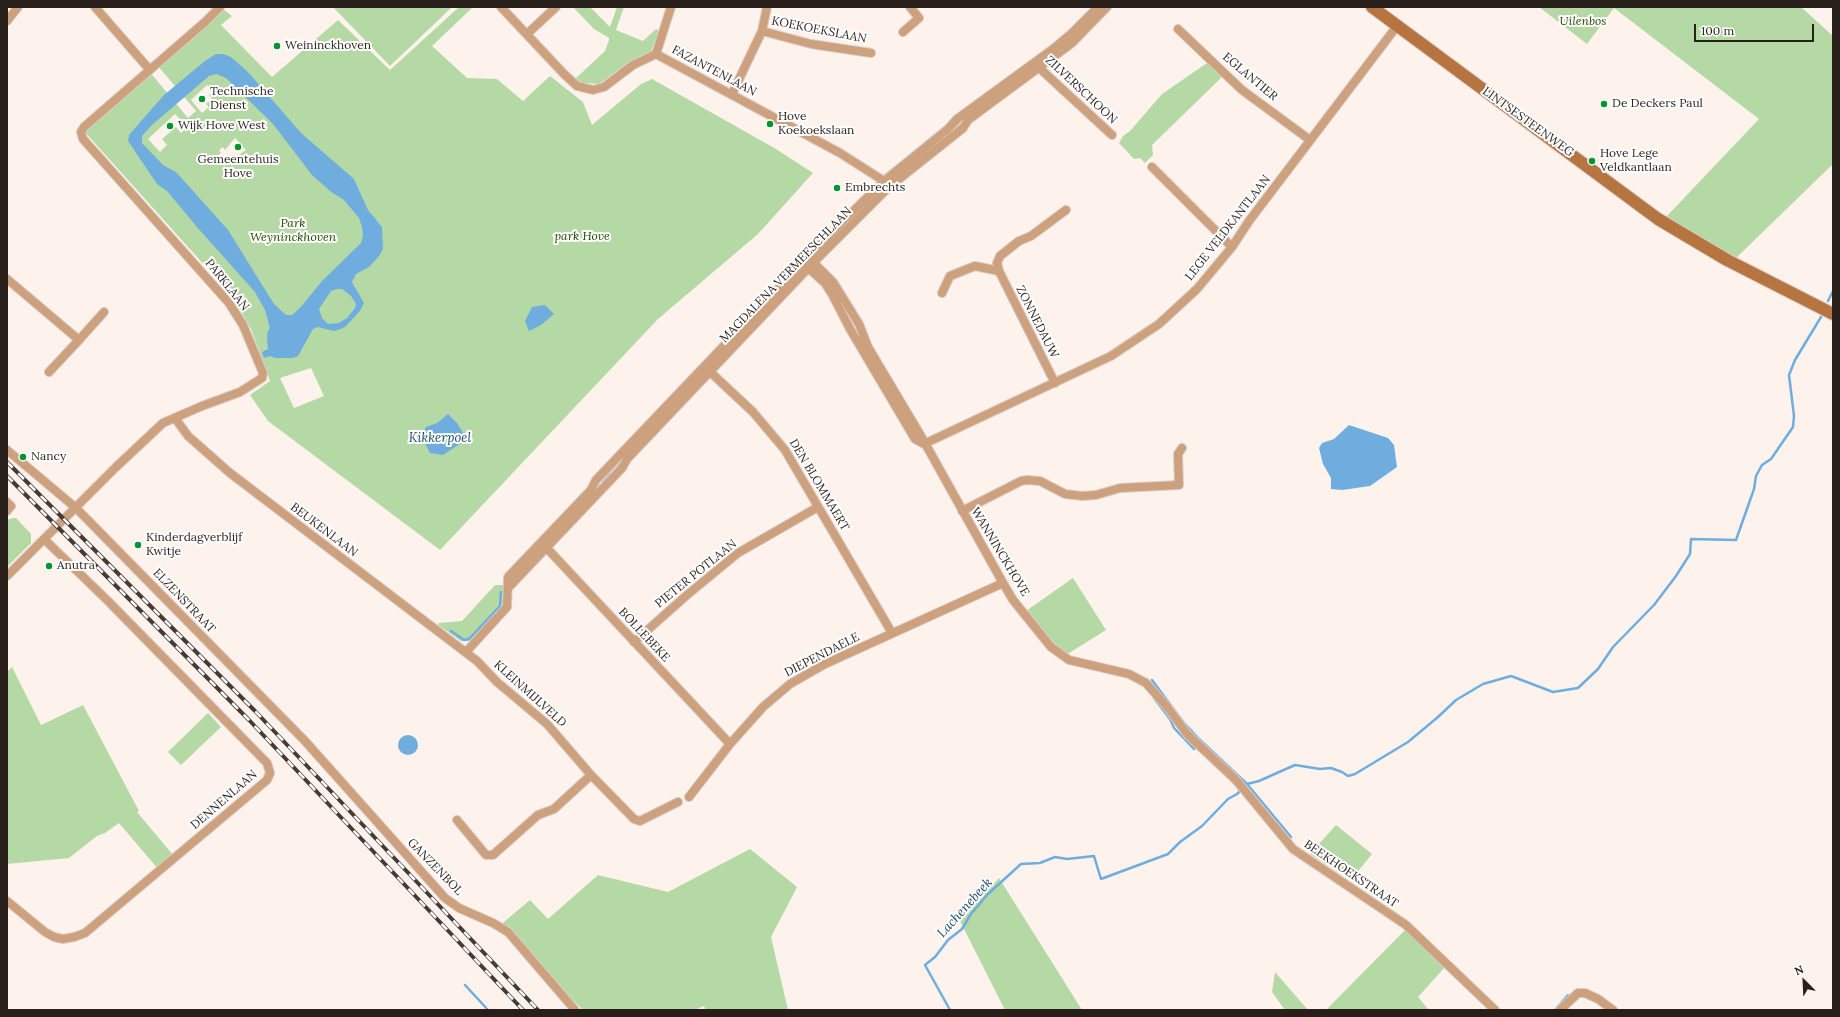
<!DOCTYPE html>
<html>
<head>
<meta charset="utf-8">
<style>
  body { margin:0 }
  #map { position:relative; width:1840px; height:1017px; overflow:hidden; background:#fef2ed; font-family:Lora,serif }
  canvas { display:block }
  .frame { position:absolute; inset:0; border:8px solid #291f1a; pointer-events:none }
  .north { position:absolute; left:1784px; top:961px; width:40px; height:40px; -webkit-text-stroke:3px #fff; paint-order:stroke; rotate:336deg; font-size:11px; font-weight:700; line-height:16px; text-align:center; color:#291f1a }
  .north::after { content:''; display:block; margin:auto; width:14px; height:18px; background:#291f1a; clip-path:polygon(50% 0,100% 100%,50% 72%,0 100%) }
  .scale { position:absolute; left:1694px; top:24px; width:120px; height:18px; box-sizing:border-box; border:2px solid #291f1a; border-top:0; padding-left:5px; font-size:12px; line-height:14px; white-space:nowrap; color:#291f1a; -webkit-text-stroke:3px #fff; paint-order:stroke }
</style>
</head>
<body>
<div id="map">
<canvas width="1840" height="1017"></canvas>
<div class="frame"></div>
<div class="north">N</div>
<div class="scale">100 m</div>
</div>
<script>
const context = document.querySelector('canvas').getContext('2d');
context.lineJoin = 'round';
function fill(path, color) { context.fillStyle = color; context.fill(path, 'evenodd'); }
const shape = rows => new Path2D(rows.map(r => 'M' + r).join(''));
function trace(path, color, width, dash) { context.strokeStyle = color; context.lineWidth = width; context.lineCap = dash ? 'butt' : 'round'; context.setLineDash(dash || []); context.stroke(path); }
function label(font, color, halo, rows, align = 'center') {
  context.font = font + ' Lora,serif'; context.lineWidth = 4; context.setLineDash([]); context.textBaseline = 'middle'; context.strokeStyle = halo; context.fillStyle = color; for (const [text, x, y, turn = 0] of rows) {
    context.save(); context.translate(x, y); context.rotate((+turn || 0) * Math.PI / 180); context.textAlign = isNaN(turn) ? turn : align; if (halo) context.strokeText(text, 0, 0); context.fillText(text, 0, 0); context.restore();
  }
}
fill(shape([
  [333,7,450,7,451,8,390,66],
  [459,7,473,7,432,46,467,78,497,79,523,101,550,76,583,102,592,125,641,84,652,79,776,149,813,173,758,234,658,319,440,550,268,421,250,395,270,381,251,329,232,296,84,131,149,71,188,118,196,111,157,65,223,9,232,16,221,25,272,77,338,20,390,70],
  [207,85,213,92,209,95,212,98,206,104,209,107,202,113,191,100],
  [175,114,187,127,181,133,176,127,162,139,167,145,160,152,148,139],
  [235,138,246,150,233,159,236,162,232,166,229,163,224,166,216,157,221,153,219,150,223,147,225,150],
  [311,368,324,396,294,408,280,378],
  [573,7,590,7,610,27,617,7,624,7,616,30,643,41,656,29,659,31,651,52,629,62,599,84,582,83,575,79,605,51,609,40,609,38,594,29],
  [1539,7,1801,7,1833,36,1833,164,1736,258,1666,217,1759,119,1614,8,1587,44],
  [1207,63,1222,77,1152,145,1153,155,1145,163,1140,158,1134,159,1119,143,1123,136,1130,131,1162,94],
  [13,518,16,518,31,534,31,543,7,567,7,520],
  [1073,578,1106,630,1066,655,1049,639,1026,611],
  [495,585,505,585,503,605,472,639,469,641,461,641,438,625,439,623,462,621],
  [12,667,41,725,83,705,139,811,137,812,173,855,158,869,119,823,105,833,97,836,69,858,7,864,7,672],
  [208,713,221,727,181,765,168,752],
  [1336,825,1372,854,1351,880,1310,854],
  [750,849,797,887,771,937,788,1010,706,1010,704,1006,694,1010,583,1010,498,927,530,900,548,919,598,875,668,892],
  [999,878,1082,1010,1005,1010,960,921],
  [1406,929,1445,967,1418,997,1429,1010,1326,1010],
  [1275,972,1308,1010,1285,1010,1272,992]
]), '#b5d9a4');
fill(shape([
  [216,54,223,54,231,57,248,72,301,133,354,179,368,210,382,227,383,249,379,256,369,267,356,274,352,282,364,303,360,311,346,326,341,329,334,331,317,327,313,329,298,356,293,358,275,358,270,356,264,358,262,352,268,349,267,338,268,331,270,328,265,310,255,292,197,227,167,191,157,184,128,141,129,135,164,95,205,61],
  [216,74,226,78,273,124,312,175,331,192,344,200,359,218,362,227,363,236,361,243,322,281,300,308,292,315,286,315,274,304,228,230,176,172,163,165,142,143,142,136,152,125,209,76],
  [337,289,342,289,351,296,356,304,355,308,347,318,339,323,328,324,322,318,319,309,331,291],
  [545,305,554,314,541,325,529,331,525,321,532,307],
  [448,414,457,423,467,439,443,455,430,453,424,441,423,432,426,427,437,423],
  [1349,425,1388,438,1394,445,1397,467,1370,486,1342,490,1331,489,1331,478,1323,464,1319,448,1322,443,1334,439],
  '398 745a10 10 0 1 1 20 0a10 10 0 1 1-20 0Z'
]), '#6faddf');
trace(shape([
  [952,131,962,120],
  [1828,301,1833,291],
  [603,482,608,477,608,473,618,463],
  [451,631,464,640,469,639,500,606,501,592],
  [1152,680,1184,723,1199,739,1247,784,1291,837],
  [1154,698,1170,719,1174,728,1194,749],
  [1247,784,1259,781,1295,765,1320,769,1331,768,1342,772,1348,776,1355,774,1408,742,1438,717,1456,700,1483,684,1511,676,1553,692,1578,688,1598,669,1613,647,1654,605,1676,576,1690,554,1691,539,1736,540,1754,489,1756,476,1762,465,1771,459,1793,427,1794,416,1789,375,1795,360,1821,317],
  [465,985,488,1010],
  [950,1010,925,965,935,957,948,940,962,929,971,914,988,894,1021,864,1040,863,1055,857,1067,859,1094,856,1101,879,1168,854,1180,842,1202,826,1228,799,1237,794,1241,790],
  [1555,1010,1568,995]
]), '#6faddf', 2.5);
const street = shape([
  [95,7,149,69],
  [501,7,564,74,577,86,593,90,604,87,633,65,656,54,840,153,884,181,887,185],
  [7,21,18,7],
  [1178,29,1242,90,1310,140],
  [762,31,811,44,871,53],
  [903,32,919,18,910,7],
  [527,34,556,7],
  [656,54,671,7],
  [1035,64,1112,135],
  [732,94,762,31,767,7],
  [1152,167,1232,247],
  [808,257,833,282,859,324,868,347,921,436,1003,583,1013,600,1051,647,1069,660,1129,674,1146,683,1168,708,1187,734,1236,780,1293,849,1406,925,1495,1010],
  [805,265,825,283,832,294,850,329,915,439,924,444],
  [7,279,79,340,104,312],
  [942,293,950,276,975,266,999,271],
  [707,369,753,412,785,450,892,633],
  [49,372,79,340],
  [1055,383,999,271,997,263,1000,256,1019,241,1031,236,1066,210],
  [175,418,188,436,230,473,477,661,497,682,547,724,591,775,634,819,640,821,678,802],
  [924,444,1111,356,1159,324,1197,289,1232,247,1249,221,1397,26],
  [7,450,76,508,305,741,445,898,459,908,493,923,508,932,575,1010],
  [7,502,11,506,7,511],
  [962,511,1021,481,1027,480,1040,481,1065,494,1082,496,1096,495,1120,488,1179,485,1178,454,1182,448],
  [543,544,730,744],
  [7,576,115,468,163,423,202,406,240,392,262,378,263,373,243,325,229,303,83,139,81,132,84,127,205,22,220,7],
  [508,588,622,468,627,459,814,262,889,187,963,128,968,120,1072,43,1107,7],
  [634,642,687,595,738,553,818,507],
  [466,652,507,607,508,577,591,490,596,480,842,222,884,181,948,129,957,119,1053,49,1072,33,1098,7],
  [689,797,730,744,763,707,790,684,825,664,1003,583],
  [457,820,486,855,493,855,538,815,554,809,591,775],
  [7,901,45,932,54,937,63,939,74,937,85,933,267,780,270,773,267,763,108,601,44,539],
  [1560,1010,1578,993,1585,993,1598,999,1613,1010]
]);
const secondary = shape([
  [1372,7,1658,219,1727,260,1833,314]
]);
trace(street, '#d8ccc7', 10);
trace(secondary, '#d8ccc7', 14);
trace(street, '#cda07e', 8);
trace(secondary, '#b67540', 12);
const rail = shape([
  [7,462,255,711,538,1010],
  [7,476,249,720,523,1010]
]);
trace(rail, '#453b36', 4);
trace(rail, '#fff', 2.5, [8]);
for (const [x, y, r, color] of [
  [277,46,4,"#00952c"],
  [202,99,4,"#00952c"],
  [1604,104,4,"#00952c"],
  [770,124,4,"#00952c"],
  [170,126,4,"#00952c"],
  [238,147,4,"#00952c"],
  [1592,161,4,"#00952c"],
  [837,188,4,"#00952c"],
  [23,457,4,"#00952c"],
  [138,545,4,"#00952c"],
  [49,566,4,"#00952c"]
]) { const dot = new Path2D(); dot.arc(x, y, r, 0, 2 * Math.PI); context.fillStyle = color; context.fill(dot); trace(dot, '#fff', 1.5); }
label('italic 12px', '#204603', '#fff', [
  ["Uilenbos",1583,22],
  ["Park",293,224],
  ["Weyninckhoven",293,238],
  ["park Hove",582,237]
]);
label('12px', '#291f1a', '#fff', [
  ["KOEKOEKSLAAN",819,30,11],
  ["FAZANTENLAAN",714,71,28],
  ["EGLANTIER",1250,77,40],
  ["ZILVERSCHOON",1081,90,43],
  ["LINTSESTEENWEG",1528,122,36],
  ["LEGE VELDKANTLAAN",1228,228,-52],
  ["MAGDALENA VERMEESCHLAAN",786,275,-46],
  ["PARKLAAN",227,285,51],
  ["ZONNEDAUW",1037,322,63],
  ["DEN BLOMMAERT",819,485,59],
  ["BEUKENLAAN",324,530,37],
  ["WANNINCKHOVE",1000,552,59],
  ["PIETER POTLAAN",696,574,-39],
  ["ELZENSTRAAT",184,601,46],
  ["BOLLEBEKE",644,635,47],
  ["DIEPENDAELE",822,655,-27],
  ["KLEINMIJLVELD",530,694,42],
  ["DENNENLAAN",224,800,-41],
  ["GANZENBOL",435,867,46],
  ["BEEKHOEKSTRAAT",1351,874,34]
]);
label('12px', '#291f1a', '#fff', [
  ["Weininckhoven",285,46],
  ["Technische",210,92],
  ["Dienst",210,106],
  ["De Deckers Paul",1612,104],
  ["Hove",778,117],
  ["Koekoekslaan",778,131],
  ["Wijk Hove West",178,126],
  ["Hove Lege",1600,154],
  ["Veldkantlaan",1600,168],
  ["Gemeentehuis",238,160,"center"],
  ["Hove",238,174,"center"],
  ["Embrechts",845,188],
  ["Nancy",31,457],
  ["Kinderdagverblijf",146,538],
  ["Kwitje",146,552],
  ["Anutra",57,566]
], 'left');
label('italic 13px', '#1e4d6f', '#fff', [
  ["Kikkerpoel",440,438],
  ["Lachenebeek",965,908,-48]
]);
</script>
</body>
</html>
